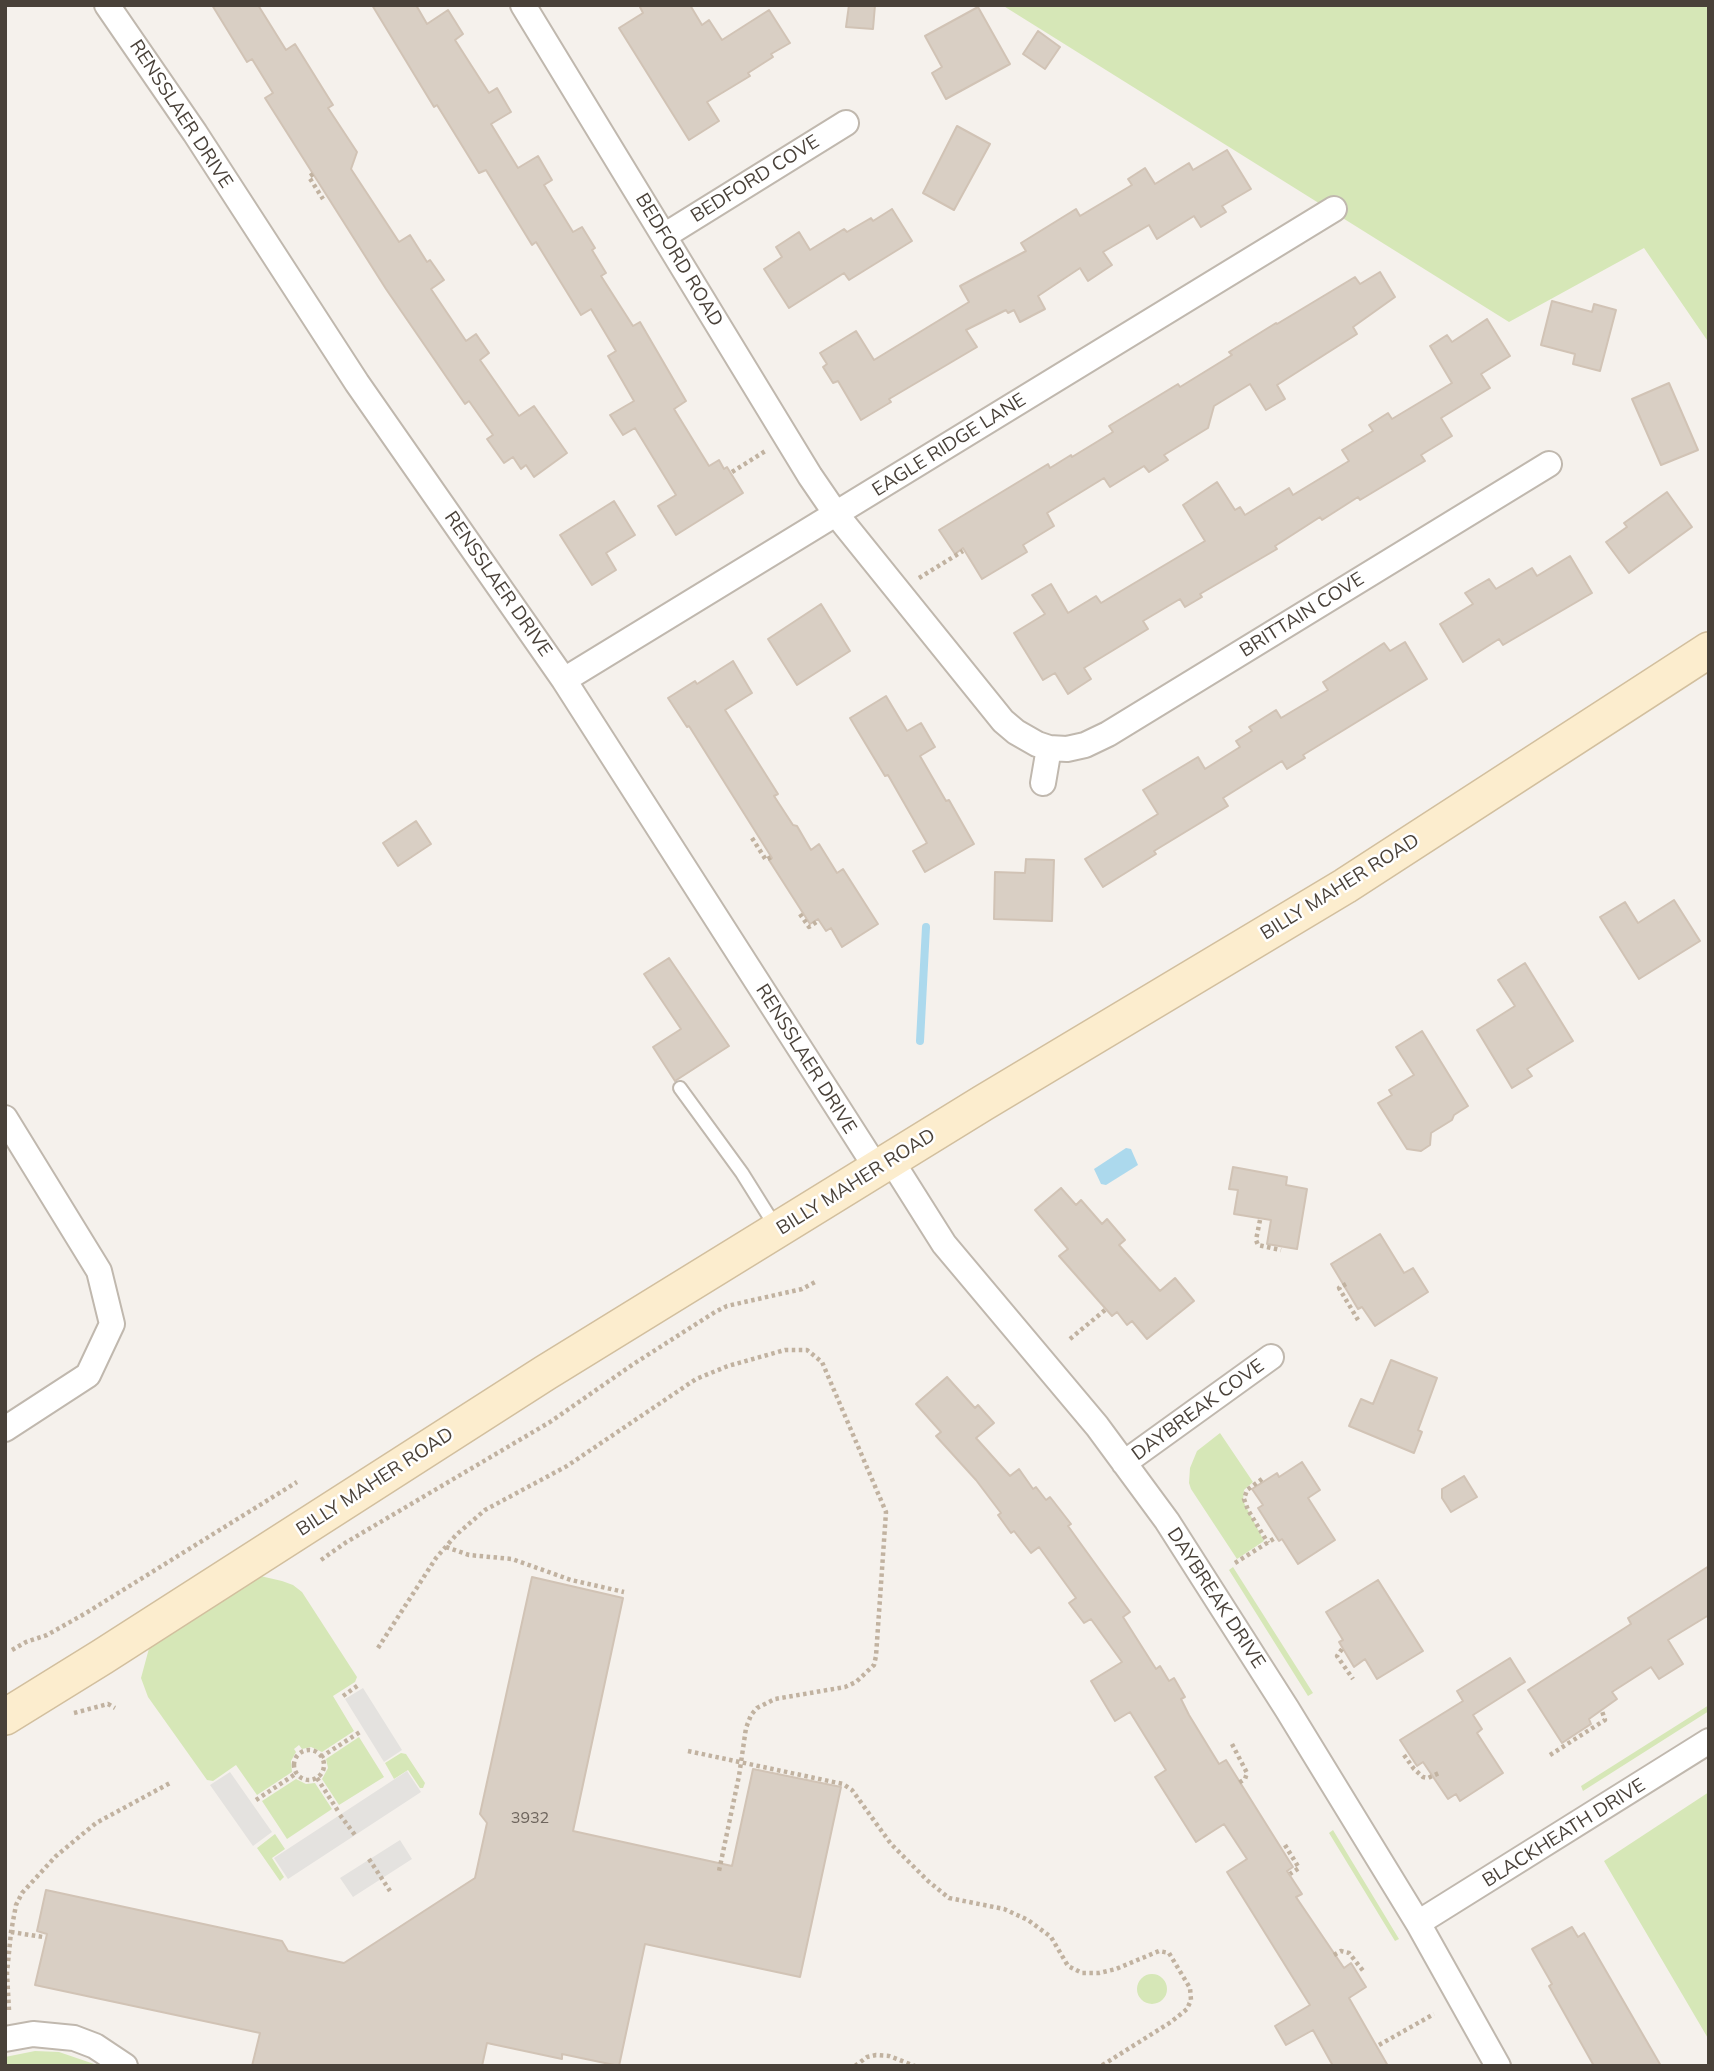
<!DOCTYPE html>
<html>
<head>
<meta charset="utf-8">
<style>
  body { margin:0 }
  #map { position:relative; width:1714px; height:2071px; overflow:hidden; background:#f5f1ec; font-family:Mulish,sans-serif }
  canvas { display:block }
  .frame { position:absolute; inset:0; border:7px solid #494139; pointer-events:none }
</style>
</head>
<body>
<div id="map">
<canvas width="1714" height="2071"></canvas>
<div class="frame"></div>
</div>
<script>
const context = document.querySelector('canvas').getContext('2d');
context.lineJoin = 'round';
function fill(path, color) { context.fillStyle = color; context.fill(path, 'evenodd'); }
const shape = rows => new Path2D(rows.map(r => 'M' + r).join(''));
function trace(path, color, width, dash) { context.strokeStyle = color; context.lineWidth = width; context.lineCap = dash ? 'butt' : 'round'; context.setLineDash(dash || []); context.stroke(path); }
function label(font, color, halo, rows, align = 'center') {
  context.font = font + ' Mulish,sans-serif'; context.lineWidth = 5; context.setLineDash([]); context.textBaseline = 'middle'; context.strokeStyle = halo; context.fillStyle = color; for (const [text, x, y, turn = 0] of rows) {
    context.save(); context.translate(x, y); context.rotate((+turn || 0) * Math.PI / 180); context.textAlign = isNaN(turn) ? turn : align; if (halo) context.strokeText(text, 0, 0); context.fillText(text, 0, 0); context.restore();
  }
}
fill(shape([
  [1002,5,1709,5,1709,343,1644,248,1509,322],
  [1220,1433,1253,1482,1244,1490,1243,1501,1264,1541,1237,1559,1191,1489,1189,1483,1190,1468,1197,1451],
  [1233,1567,1313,1693,1308,1696,1229,1570],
  [256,1575,282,1581,293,1585,302,1592,357,1677,355,1682,333,1696,354,1731,322,1752,311,1747,302,1749,299,1745,294,1749,296,1752,291,1761,292,1772,257,1795,236,1765,213,1781,207,1780,148,1697,141,1678,151,1641],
  [1709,1705,1709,1711,1583,1791,1581,1786],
  [359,1737,384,1777,339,1805,322,1779,328,1768,326,1759],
  [401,1753,406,1754,425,1783,423,1788,420,1788,408,1770,394,1779,385,1763],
  [296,1779,306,1784,315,1783,332,1809,287,1839,262,1801],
  [1709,1792,1709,2040,1604,1861],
  [1333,1830,1399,1939,1395,1941,1329,1833],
  [275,1834,285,1849,272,1858,284,1877,280,1881,257,1848],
  '1137 1989a15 15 0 1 1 30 0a15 15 0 1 1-30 0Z',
  [35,2051,59,2052,100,2066,5,2066,5,2057]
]), '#d6e7b7');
fill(shape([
  [363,1688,402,1750,384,1762,345,1699],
  [407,1771,421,1792,288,1879,274,1858],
  [230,1772,272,1832,253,1846,210,1785],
  [400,1840,412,1859,353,1897,340,1878]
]), '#e4e2df');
fill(shape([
  [1126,1148,1131,1149,1138,1165,1106,1185,1101,1184,1094,1169]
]), '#acd9ed');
trace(shape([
  [920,1041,926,927]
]), '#acd9ed', 8);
const building = shape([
  [212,5,258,5,286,50,295,44,333,105,328,108,357,152,351,169,399,242,410,235,427,262,430,260,444,280,431,289,466,341,476,334,489,353,480,360,519,416,534,406,567,453,534,477,526,465,521,469,513,457,504,463,487,439,493,435,469,401,465,404,386,289,265,98,273,93,252,59,247,62,212,5],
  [372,5,416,5,427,24,448,10,463,34,455,40,489,93,497,88,511,112,491,124,518,168,538,156,552,180,544,185,573,232,582,227,595,248,592,250,606,273,601,276,633,326,640,322,686,401,674,409,709,466,719,460,724,469,727,467,743,493,676,535,658,506,676,495,635,428,623,435,610,415,634,401,608,356,616,351,591,309,581,315,536,242,532,245,486,170,479,173,437,105,434,107,372,5],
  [639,5,690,5,702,25,709,20,722,40,769,10,790,43,771,54,773,57,748,73,750,76,707,102,719,121,689,140,619,28,643,13,639,5],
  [849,5,875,5,873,29,846,27,849,5],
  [978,7,1010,64,946,99,932,73,942,67,925,36,978,7],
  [1038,31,1060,47,1045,69,1023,54,1038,31],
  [957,126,990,144,954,210,923,193,957,126],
  [1227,150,1251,189,1222,206,1226,212,1201,227,1194,216,1157,239,1149,225,1103,252,1112,265,1088,281,1080,268,1038,296,1045,309,1020,322,1014,310,1008,313,1006,310,966,330,977,347,889,399,891,402,861,420,838,381,833,383,823,367,827,364,820,353,856,331,874,360,969,302,960,286,1026,251,1021,243,1076,209,1080,216,1132,185,1128,179,1145,168,1155,184,1189,163,1193,170,1227,150],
  [892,209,912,241,849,280,844,273,789,308,764,269,782,257,776,247,799,232,810,250,844,229,847,232,871,218,873,221,892,209],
  [1380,272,1395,297,1353,327,1357,334,1277,385,1285,399,1266,410,1250,384,1214,406,1208,428,1164,455,1168,460,1149,472,1144,466,1110,487,1104,478,1047,513,1054,526,1023,545,1027,552,982,579,963,548,955,554,939,530,1048,464,1050,468,1071,455,1072,457,1113,432,1109,426,1178,384,1180,387,1232,355,1229,352,1276,323,1277,324,1355,277,1360,284,1380,272],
  [1552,301,1592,312,1594,304,1616,310,1600,371,1573,364,1575,354,1541,345,1552,301],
  [1487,319,1510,356,1481,374,1490,388,1441,418,1452,436,1421,455,1425,461,1360,500,1358,497,1322,520,1320,517,1275,546,1277,549,1200,594,1202,597,1185,607,1180,599,1143,621,1148,629,1084,668,1091,679,1068,694,1055,673,1043,680,1014,633,1045,614,1032,595,1051,584,1068,613,1096,596,1101,603,1205,541,1183,505,1217,482,1235,510,1240,507,1245,515,1289,488,1293,495,1349,461,1342,450,1373,431,1369,425,1388,413,1392,419,1452,383,1430,346,1447,335,1452,342,1487,319],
  [1669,383,1698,450,1661,465,1632,399,1669,383],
  [1667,492,1692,527,1629,573,1606,542,1627,527,1624,523,1667,492],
  [614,501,635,535,606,553,616,570,592,585,560,535,614,501],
  [1570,556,1592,593,1503,645,1499,639,1463,662,1440,624,1473,604,1465,593,1489,579,1496,589,1532,568,1537,576,1570,556],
  [821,604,850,651,797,685,768,639,821,604],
  [1405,642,1427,679,1303,755,1305,758,1287,769,1282,761,1223,798,1228,806,1154,851,1156,854,1103,887,1085,859,1158,814,1143,790,1198,757,1205,769,1240,747,1236,741,1252,731,1249,727,1276,710,1281,718,1328,690,1323,682,1384,643,1390,651,1405,642],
  [733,661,752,693,725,710,778,794,774,796,793,825,797,826,811,850,819,844,837,873,843,869,878,924,842,947,831,928,826,931,818,919,810,924,769,860,772,858,745,815,689,726,687,727,668,698,695,681,697,684,733,661],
  [886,696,907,731,921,723,935,747,920,756,946,801,949,800,974,844,925,872,913,851,927,843,888,775,885,776,850,718,886,696],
  [416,821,431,844,398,866,383,843,416,821],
  [1026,859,1054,860,1052,921,994,919,995,872,1025,873,1026,859],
  [1674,900,1700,941,1639,979,1600,917,1625,902,1638,923,1674,900],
  [669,958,729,1046,675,1081,653,1047,681,1029,644,974,669,958],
  [1525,963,1573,1041,1527,1069,1532,1076,1512,1088,1477,1030,1515,1006,1498,980,1525,963],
  [1422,1031,1468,1106,1454,1115,1452,1120,1431,1133,1430,1145,1421,1151,1407,1149,1378,1103,1392,1095,1389,1090,1414,1075,1396,1047,1422,1031],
  [1233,1167,1287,1177,1286,1185,1307,1189,1297,1249,1267,1244,1271,1220,1234,1214,1238,1190,1229,1189,1233,1167],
  [1061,1188,1076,1205,1081,1200,1102,1224,1107,1219,1125,1240,1119,1245,1160,1291,1175,1278,1194,1301,1147,1339,1132,1321,1127,1325,1117,1312,1112,1316,1059,1256,1068,1249,1035,1210,1061,1188],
  [1380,1234,1404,1273,1413,1268,1428,1292,1375,1326,1362,1307,1358,1309,1331,1264,1380,1234],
  [1391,1360,1437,1378,1418,1430,1422,1432,1414,1453,1349,1426,1361,1399,1373,1404,1391,1360],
  [947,1377,975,1408,978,1405,994,1423,976,1438,1010,1476,1019,1469,1033,1489,1036,1487,1046,1500,1050,1497,1071,1524,1068,1526,1130,1612,1123,1617,1156,1669,1160,1666,1169,1681,1174,1678,1185,1697,1181,1699,1189,1715,1219,1764,1226,1760,1293,1867,1287,1871,1302,1894,1296,1897,1344,1968,1351,1963,1366,1987,1349,1998,1388,2066,1333,2066,1313,2030,1286,2045,1275,2026,1310,2005,1227,1872,1247,1859,1224,1824,1196,1842,1155,1777,1166,1770,1130,1712,1115,1721,1091,1681,1122,1662,1091,1619,1084,1623,1069,1603,1076,1598,1039,1547,1031,1553,1014,1531,1011,1533,998,1515,1001,1513,976,1480,936,1436,941,1432,916,1404,947,1377],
  [1302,1462,1320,1490,1308,1498,1335,1540,1298,1564,1282,1539,1279,1541,1258,1508,1263,1505,1252,1489,1277,1473,1279,1477,1302,1462],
  [1464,1476,1477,1497,1451,1512,1442,1498,1442,1489,1464,1476],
  [1709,1566,1709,1615,1668,1640,1683,1664,1659,1679,1651,1667,1612,1692,1617,1699,1589,1719,1591,1724,1562,1743,1528,1690,1631,1624,1628,1618,1709,1566],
  [532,1577,623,1598,573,1831,732,1866,753,1769,841,1787,800,1977,645,1944,619,2066,562,2054,562,2059,487,2043,482,2066,252,2066,260,2033,35,1985,47,1934,37,1931,46,1890,282,1941,288,1951,344,1963,475,1878,487,1823,480,1814,532,1577],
  [1378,1580,1423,1651,1377,1679,1365,1659,1354,1667,1339,1642,1343,1640,1326,1612,1378,1580],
  [1510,1658,1525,1682,1473,1715,1482,1729,1477,1733,1503,1773,1460,1801,1456,1794,1448,1799,1423,1762,1417,1766,1400,1740,1463,1701,1457,1691,1510,1658],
  [1572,1927,1578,1937,1584,1933,1661,2066,1594,2066,1549,1986,1552,1984,1532,1949,1572,1927]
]);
fill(building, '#d9cfc4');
trace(building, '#d1c3b5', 2);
const lane = shape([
  [680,1088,742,1173,777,1229]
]);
const street = shape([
  [107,5,195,133,357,383,564,680,877,1169],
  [523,5,810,476,836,514,1003,721,1016,732,1037,744,1049,748,1067,749,1085,745,1108,734,1549,464],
  [664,236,846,123],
  [564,680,1334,209],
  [1043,783,1049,748],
  [5,1118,99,1271,112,1324,88,1375,5,1429],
  [891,1160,944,1244,1097,1426,1167,1521,1287,1709,1418,1923,1498,2066],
  [1124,1463,1271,1357],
  [1418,1923,1709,1741],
  [5,2039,33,2034,74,2038,95,2046,125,2066]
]);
const secondary = shape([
  [5,1717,102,1657,545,1373,983,1103,1345,886,1709,650]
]);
trace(lane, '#c0b8ae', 16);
trace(street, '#c0b8ae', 28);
trace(secondary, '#d2bf9e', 38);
trace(shape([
  [313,174,309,177,323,199],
  [732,472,767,450],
  [919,578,963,551],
  [752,838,766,860,771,857],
  [800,914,809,927,818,921],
  [1260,1220,1256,1240,1258,1245,1281,1250],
  [1346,1284,1339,1288,1358,1320],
  [1070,1339,1105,1310],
  [1262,1479,1247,1490,1244,1499,1248,1510,1268,1543],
  [446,1547,469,1555,512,1559,571,1580,624,1592],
  [321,1560,345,1543,550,1422,635,1363,715,1312,727,1306,802,1289,817,1281],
  [1235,1563,1275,1538],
  [378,1648,436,1558,456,1535,485,1510,567,1466,696,1379,728,1366,785,1350,807,1350,822,1362,886,1512,876,1656,874,1665,856,1682,845,1687,775,1699,757,1708,751,1715,746,1728,739,1776,719,1871],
  [1342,1649,1337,1656,1353,1679],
  [12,1650,26,1642,47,1635,86,1613,297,1482],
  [343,1696,360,1684],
  [74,1713,108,1704,115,1708],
  [1232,1744,1247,1773,1245,1779,1237,1784],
  '294 1765a15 15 0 1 1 30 0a15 15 0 1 1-30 0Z',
  [688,1751,843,1784,852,1790,891,1844,928,1881,949,1898,1004,1909,1028,1920,1051,1937,1068,1966,1082,1973,1099,1973,1116,1969,1159,1951,1169,1953,1190,1988,1191,2000,1187,2009,1171,2022,1101,2066],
  [1404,1755,1414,1769,1423,1777,1428,1778,1439,1773],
  [1550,1755,1605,1720,1602,1711],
  [321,1757,360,1732],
  [317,1778,338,1811],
  [256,1800,297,1773],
  [340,1815,355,1835],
  [1285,1845,1299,1868,1290,1874],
  [369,1859,390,1891],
  [11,1932,43,1937],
  [1334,1955,1341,1951,1349,1953,1364,1972],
  [9,2010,7,1973,11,1932,16,1905,22,1893,56,1856,96,1823,170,1783],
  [1379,2045,1434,2014],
  [855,2066,867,2057,876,2055,889,2056,915,2066]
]), '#c1b2a0', 4.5, [3.5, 3.5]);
trace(lane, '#fff', 12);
trace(street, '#fff', 24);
trace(secondary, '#fcedce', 35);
label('16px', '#6d645c', null, [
  ["3932",530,1818]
]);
label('19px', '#494139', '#fff', [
  ["RENSSLAER DRIVE",181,114,57],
  ["BEDFORD COVE",755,179,-32],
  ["BEDFORD ROAD",679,260,59],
  ["EAGLE RIDGE LANE",949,445,-32],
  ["RENSSLAER DRIVE",498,584,55],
  ["BRITTAIN COVE",1302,615,-32],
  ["BILLY MAHER ROAD",1340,887,-32],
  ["RENSSLAER DRIVE",806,1059,58],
  ["BILLY MAHER ROAD",856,1182,-32],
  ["DAYBREAK COVE",1198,1410,-36],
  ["BILLY MAHER ROAD",375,1482,-33],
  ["DAYBREAK DRIVE",1216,1598,57],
  ["BLACKHEATH DRIVE",1564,1833,-32]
]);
</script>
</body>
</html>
